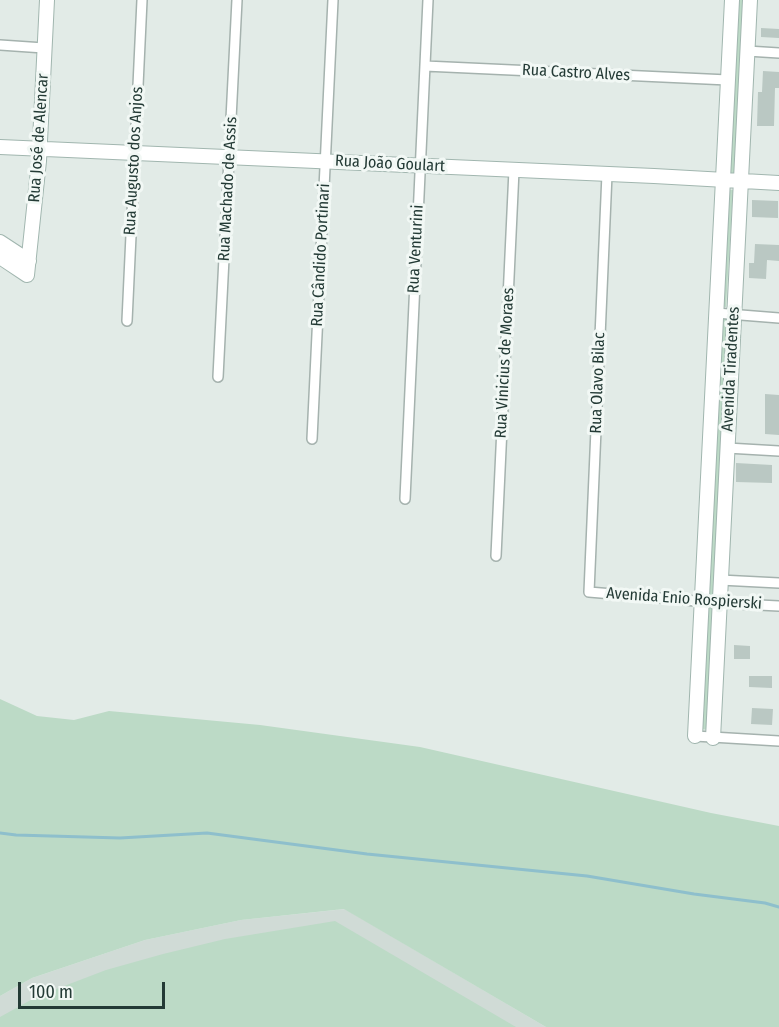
<!DOCTYPE html>
<html>
<head>
<meta charset="utf-8">
<style>
  body { margin:0 }
  #map { position:relative; width:779px; height:1027px; overflow:hidden; background:#e2ebe7; font-family:"Fira Sans Condensed",sans-serif }
  canvas { display:block }
  .scale { position:absolute; left:18px; top:982px; width:147px; height:27px; box-sizing:border-box; border:3px solid #233a35; border-top:0; padding-left:8px; font-size:18px; line-height:21px; white-space:nowrap; color:#233a35; -webkit-text-stroke:4px #f2f8f5; paint-order:stroke }
</style>
</head>
<body>
<div id="map">
<canvas width="779" height="1027"></canvas>
<div class="scale">100 m</div>
</div>
<script>
const context = document.querySelector('canvas').getContext('2d');
context.lineJoin = 'round';
function fill(path, color) { context.fillStyle = color; context.fill(path, 'evenodd'); }
const shape = rows => new Path2D(rows.map(r => 'M' + r).join(''));
function trace(path, color, width, dash) { context.strokeStyle = color; context.lineWidth = width; context.lineCap = dash ? 'butt' : 'round'; context.setLineDash(dash || []); context.stroke(path); }
function label(font, color, halo, rows, align = 'center') {
  context.font = font + ' "Fira Sans Condensed",sans-serif'; context.lineWidth = 6; context.setLineDash([]); context.textBaseline = 'middle'; context.strokeStyle = halo; context.fillStyle = color; for (const [text, x, y, turn = 0] of rows) {
    context.save(); context.translate(x, y); context.rotate((+turn || 0) * Math.PI / 180); context.textAlign = isNaN(turn) ? turn : align; if (halo) context.strokeText(text, 0, 0); context.fillText(text, 0, 0); context.restore();
  }
}
fill(shape([
  [345,909,546,1027,0,1027,0,996,32,978,145,940,241,920]
]), '#d0dbd6');
fill(shape([
  [735,0,743,0,734,175,725,175],
  [725,189,733,190,726,307,719,306],
  [718,319,727,319,714,598,706,597],
  [708,606,714,606,709,730,701,729],
  [0,699,37,716,74,720,109,711,260,725,420,747,711,813,779,826,779,1027,546,1027,344,909,241,920,145,940,32,978,0,996],
  [335,921,516,1027,0,1027,0,1017,38,996,106,970,163,954,225,939]
]), '#bcdac6');
trace(shape([
  [0,833,16,835,120,838,207,833,367,854,587,876,694,894,765,903,779,907]
]), '#8ebfcc', 3);
fill(shape([
  [761,28,779,29,779,38,761,37],
  [763,71,779,72,779,88,775,88,774,126,757,126,758,92,762,92],
  [752,200,778,201,778,218,752,217],
  [755,244,779,245,779,261,767,260,766,279,749,278,749,263,754,263],
  [765,394,779,395,779,435,765,434],
  [736,463,772,465,772,483,736,482],
  [734,645,750,646,750,659,734,659],
  [749,676,772,676,772,688,749,687],
  [752,708,773,709,772,725,751,724]
]), '#bac8c3');
const street = shape([
  [0,45,44,48],
  [747,51,779,53],
  [425,66,728,80],
  [607,174,589,592,719,603,779,606],
  [716,313,779,318],
  [127,321,142,0],
  [218,377,237,0],
  [312,439,333,0],
  [727,448,779,451],
  [405,499,428,0],
  [496,556,514,170],
  [720,580,779,583],
  [695,736,779,741]
]);
const secondary = shape([
  [0,147,654,176,779,183],
  [0,242,29,261],
  [0,257,27,275,39,161,47,0],
  [695,736,732,0],
  [713,738,750,0]
]);
trace(street, '#a5b2ae', 12);
trace(secondary, '#a1b6af', 16);
trace(street, '#fff', 9);
trace(secondary, '#fff', 14);
label('16px', '#233a35', '#f2f8f5', [
  ["Rua Castro Alves",576,73,3],
  ["Rua José de Alencar",39,138,-86],
  ["Rua Augusto dos Anjos",134,161,-87],
  ["Rua João Goulart",390,164,3],
  ["Rua Machado de Assis",228,189,-87],
  ["Rua Venturini",416,249,-87],
  ["Rua Cândido Portinari",321,255,-87],
  ["Rua Vinicius de Moraes",505,363,-87],
  ["Avenida Tiradentes",731,369,-87],
  ["Rua Olavo Bilac",598,383,-88],
  ["Avenida Enio Rospierski",684,599,4]
]);
</script>
</body>
</html>
